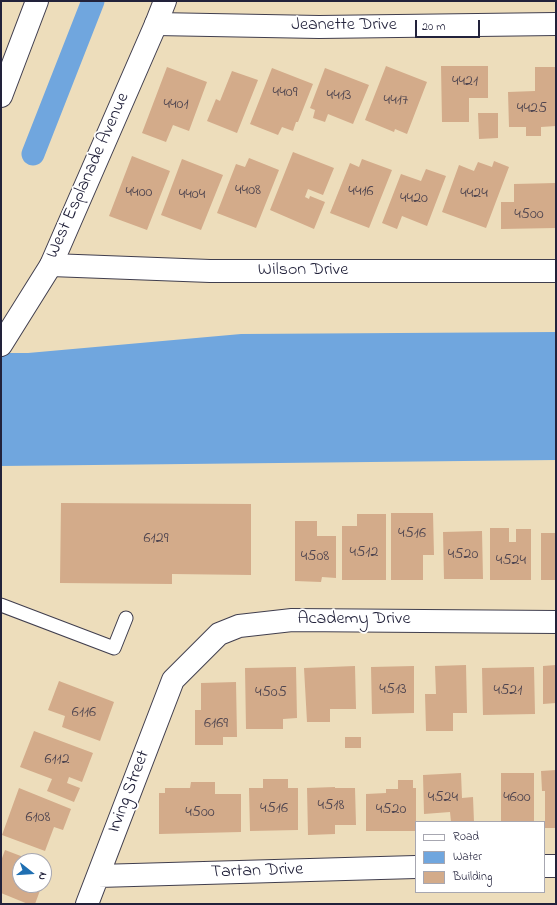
<!DOCTYPE html>
<html>
<head>
<meta charset="utf-8">
<style>
  body { margin:0 }
  #map { position:relative; width:557px; height:905px; overflow:hidden; background:#edddbb; font-family:"Indie Flower",sans-serif }
  canvas { display:block }
  .frame { position:absolute; inset:0; border:2px solid #22223b; pointer-events:none }
  .legend { position:absolute; left:415px; top:821px; width:130px; height:72px; box-sizing:border-box; background:#fff; border:1px solid #a7a7b1; margin:0; padding:5px 7px; list-style:none; font-size:12px; color:#22223b }
  .legend li { display:flex; align-items:center; gap:8px; height:20px }
  .legend b { width:20px; border:1px solid #a7a7b1 }
  .north { position:absolute; left:12px; top:853px; width:40px; height:40px; box-sizing:border-box; background:#fff; border:1px solid #a7a7b1; border-radius:50%; rotate:107deg; font-size:11px; font-weight:700; line-height:16px; text-align:center; color:#22223b }
  .north::after { content:''; display:block; margin:auto; width:14px; height:18px; background:#1f6fb2; clip-path:polygon(50% 0,100% 100%,50% 72%,0 100%) }
  .scale { position:absolute; left:415px; top:20px; width:65px; height:18px; box-sizing:border-box; border:2px solid #22223b; border-top:0; padding-left:5px; font-size:12px; line-height:14px; white-space:nowrap; color:#22223b; -webkit-text-stroke:3px #fff; paint-order:stroke }
</style>
</head>
<body>
<div id="map">
<canvas width="557" height="905"></canvas>
<div class="frame"></div>
<ul class="legend">
<li><b style="height:5px;background:#fff"></b>Road</li>
<li><b style="height:11px;background:#70a6de"></b>Water</li>
<li><b style="height:11px;background:#d3ab8a"></b>Building</li>
</ul>
<div class="north">N</div>
<div class="scale">20 m</div>
</div>
<script>
const context = document.querySelector('canvas').getContext('2d');
context.lineJoin = 'round';
function fill(path, color) { context.fillStyle = color; context.fill(path, 'evenodd'); }
const shape = rows => new Path2D(rows.map(r => 'M' + r).join(''));
function trace(path, color, width, dash) { context.strokeStyle = color; context.lineWidth = width; context.lineCap = dash ? 'butt' : 'round'; context.setLineDash(dash || []); context.stroke(path); }
function label(font, color, halo, rows, align = 'center') {
  context.font = font + ' "Indie Flower",sans-serif'; context.lineWidth = 3.5; context.setLineDash([]); context.textBaseline = 'middle'; context.strokeStyle = halo; context.fillStyle = color; for (const [text, x, y, turn = 0] of rows) {
    context.save(); context.translate(x, y); context.rotate((+turn || 0) * Math.PI / 180); context.textAlign = isNaN(turn) ? turn : align; if (halo) context.strokeText(text, 0, 0); context.fillText(text, 0, 0); context.restore();
  }
}
fill(shape([
  [556,332,556,460,1,466,1,353,28,353,241,334]
]), '#70a6de');
trace(shape([
  [33,154,93,1]
]), '#70a6de', 23);
fill(shape([
  [386,66,427,82,407,134,395,129,394,132,365,120],
  [441,66,488,66,488,98,469,98,469,122,442,122],
  [167,67,207,82,189,131,173,125,166,142,142,133],
  [535,67,556,67,556,126,541,127,541,136,526,136,526,127,509,127,508,92,535,91],
  [272,68,313,84,298,122,296,122,293,131,282,127,278,135,250,124],
  [325,68,369,85,353,124,328,114,325,122,313,118,315,110,310,108],
  [232,71,258,80,237,133,207,121,216,99,220,101],
  [478,113,498,113,498,138,479,139],
  [293,152,334,168,323,195,308,189,305,197,309,199,310,196,325,202,314,229,270,210],
  [132,156,170,171,147,230,109,216],
  [249,158,279,170,256,228,217,213,236,164,245,167],
  [182,159,223,175,201,230,161,215],
  [362,159,392,170,369,228,330,213,350,163,359,167],
  [494,161,509,167,486,228,442,212,459,165,474,171,478,162,492,167],
  [426,169,446,176,427,226,402,216,397,229,382,223,401,174,421,181],
  [556,183,556,228,501,229,501,202,514,202,514,184],
  [61,503,251,504,251,575,172,574,172,584,60,583],
  [391,513,433,513,434,555,423,555,423,580,391,580],
  [357,514,386,514,386,580,342,580,342,526,357,526],
  [295,521,317,521,317,536,336,536,336,578,322,577,321,582,295,581],
  [490,528,509,528,509,542,516,542,516,529,531,529,531,580,490,580],
  [482,531,483,579,444,579,443,532],
  [541,533,556,533,556,580,541,580],
  [466,665,467,713,453,713,453,731,426,731,425,694,436,694,435,666],
  [556,665,556,703,543,704,543,666],
  [355,666,356,709,330,709,330,722,307,722,304,668],
  [414,666,414,713,372,714,371,667],
  [296,667,297,718,283,719,283,729,246,729,245,668],
  [534,667,535,714,483,715,482,668],
  [59,681,114,702,100,741,62,727,65,716,48,710],
  [236,682,237,737,223,737,223,745,195,745,195,710,201,710,201,683],
  [34,731,93,753,82,782,69,777,67,783,80,788,74,802,47,791,52,779,20,767],
  [345,737,361,737,361,748,345,748],
  [556,770,556,828,545,828,545,791,542,791,541,771],
  [461,773,462,798,473,797,474,822,451,822,450,812,424,814,423,775],
  [501,773,534,773,534,822,501,822],
  [263,779,288,779,288,788,298,788,298,830,250,831,249,788,263,788],
  [398,780,413,780,413,788,416,788,416,831,366,831,366,794,386,793,386,789,398,789],
  [191,782,215,782,215,794,241,794,241,832,159,834,159,793,165,793,165,788,190,788],
  [335,787,335,788,355,788,356,825,335,825,335,834,308,835,307,788],
  [19,788,71,809,63,830,54,827,45,851,2,835],
  [5,850,34,861,20,861,20,885,42,885,35,904,28,904,1,893,1,861],
  [44,865,49,867,44,880]
]), '#d3ab8a');
const service = shape([
  [1,605,114,648,126,618]
]);
const minor = shape([
  [156,24,319,27,556,24],
  [51,265,210,271,556,271],
  [544,866,556,866],
  [98,876,416,867],
  [87,904,173,680,219,634,239,626,292,620,556,622]
]);
const secondary = shape([
  [1,96,37,1],
  [1,345,51,265,156,24,165,1]
]);
trace(service, '#403e4e', 15);
trace(minor, '#403e4e', 24);
trace(secondary, '#403e4e', 24);
trace(service, '#fff', 13);
trace(minor, '#fff', 22);
trace(secondary, '#fff', 22);
label('16px', '#4e444f', null, [
  ["4421",465,82],
  ["4409",285,93],
  ["4413",339,96],
  ["4417",396,101],
  ["4401",176,105],
  ["4425",532,109],
  ["4408",248,191],
  ["4416",361,192],
  ["4400",139,193],
  ["4424",474,194],
  ["4404",192,195],
  ["4420",414,199],
  ["4500",529,215],
  ["4516",412,534],
  ["6129",156,539],
  ["4512",364,553],
  ["4520",463,555],
  ["4508",315,557],
  ["4524",511,561],
  ["4513",393,690],
  ["4521",508,691],
  ["4505",271,693],
  ["6116",84,713],
  ["6169",216,724],
  ["6112",57,760],
  ["4524",443,798],
  ["4600",517,798],
  ["4518",331,806],
  ["4516",274,809],
  ["4520",391,810],
  ["4500",200,813],
  ["6108",38,818]
]);
label('18px', '#22223b', '#fff', [
  ["Jeanette Drive",344,26],
  ["West Esplanade Avenue",89,176,-66],
  ["Wilson Drive",303,271],
  ["Academy Drive",354,620],
  ["Irving Street",130,792,-69],
  ["Tartan Drive",257,872,-2]
]);
</script>
</body>
</html>
